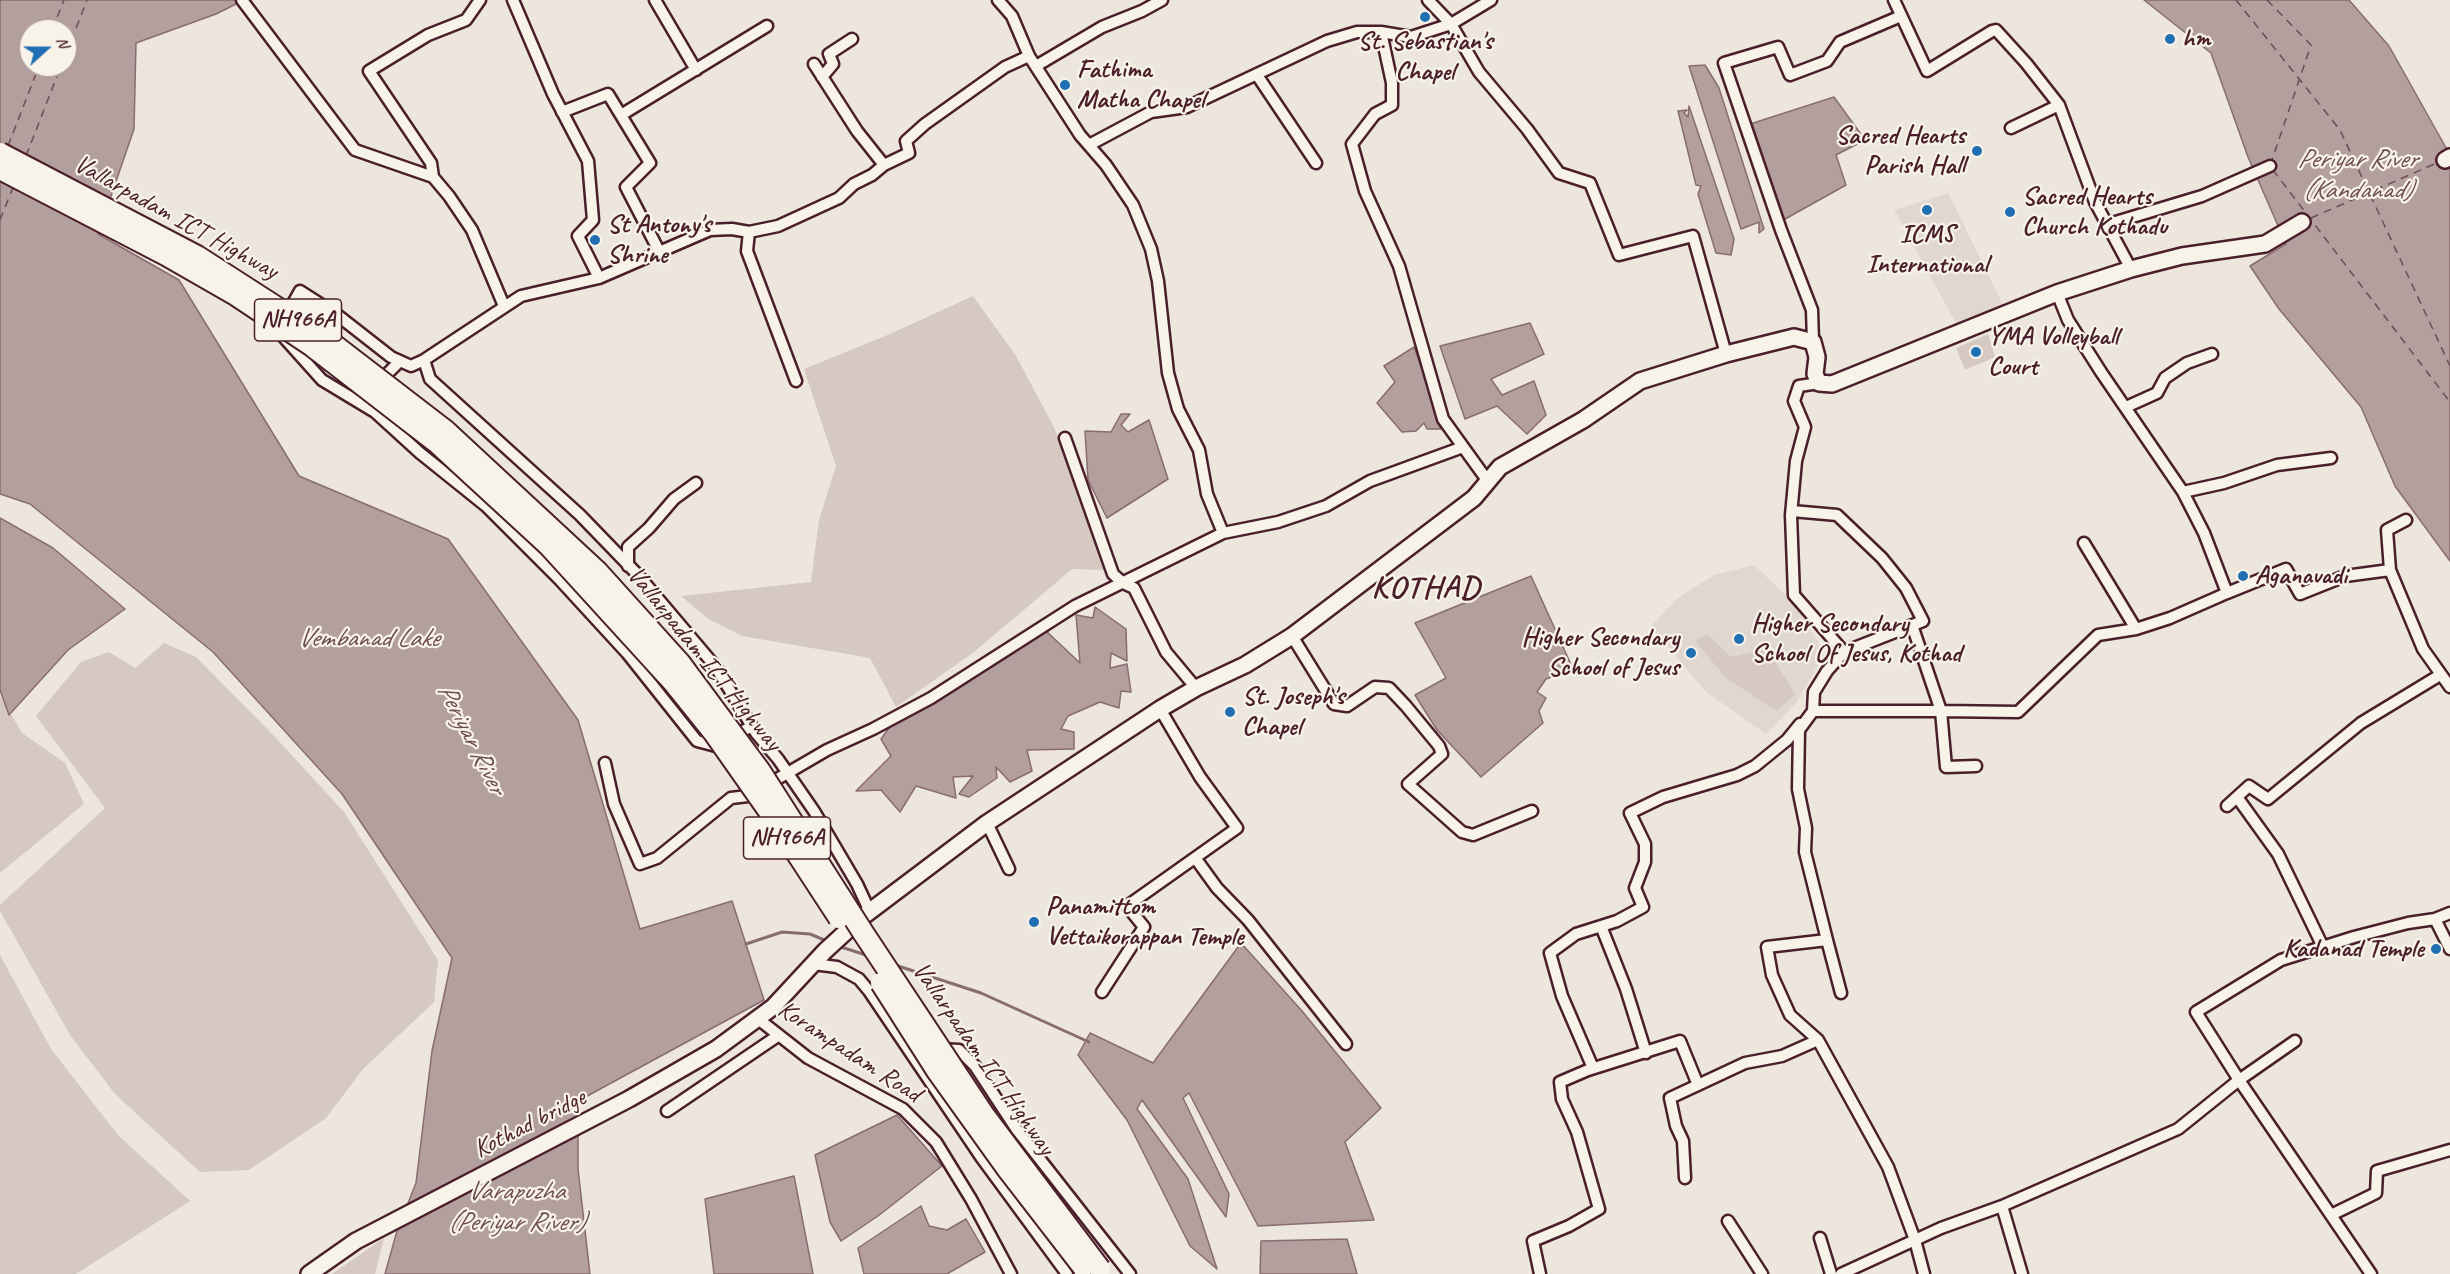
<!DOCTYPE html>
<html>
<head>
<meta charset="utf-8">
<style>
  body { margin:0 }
  #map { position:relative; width:2450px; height:1274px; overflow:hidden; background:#ece6dd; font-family:Caveat,sans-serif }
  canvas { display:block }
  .north { position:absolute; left:18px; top:18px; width:60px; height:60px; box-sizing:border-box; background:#f7f3e8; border:2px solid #b29e9c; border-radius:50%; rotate:69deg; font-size:16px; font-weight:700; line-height:24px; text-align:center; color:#4a1f2b }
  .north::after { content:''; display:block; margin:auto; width:21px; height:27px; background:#1f6fb2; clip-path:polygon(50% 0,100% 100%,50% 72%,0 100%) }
</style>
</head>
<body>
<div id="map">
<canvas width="2450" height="1274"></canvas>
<div class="north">N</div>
</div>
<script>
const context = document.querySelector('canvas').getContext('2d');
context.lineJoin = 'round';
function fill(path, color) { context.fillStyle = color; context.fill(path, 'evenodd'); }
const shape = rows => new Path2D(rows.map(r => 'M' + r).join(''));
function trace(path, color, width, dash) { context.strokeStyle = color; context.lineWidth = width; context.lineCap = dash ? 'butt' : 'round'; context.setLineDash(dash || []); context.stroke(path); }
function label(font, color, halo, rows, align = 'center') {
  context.font = font + ' Caveat,sans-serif'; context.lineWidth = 4.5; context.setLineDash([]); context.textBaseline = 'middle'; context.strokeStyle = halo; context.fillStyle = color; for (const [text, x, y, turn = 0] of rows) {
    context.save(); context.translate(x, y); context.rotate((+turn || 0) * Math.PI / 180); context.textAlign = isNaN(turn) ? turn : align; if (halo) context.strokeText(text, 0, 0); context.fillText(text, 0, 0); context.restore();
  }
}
fill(shape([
  [1948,193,2003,305,1958,327,1894,210],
  [1754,565,1793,602,1825,653,1796,703,1766,734,1706,692,1651,626,1678,598,1714,575]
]), '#e0d7d0');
fill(shape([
  [973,296,1016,356,1054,427,1105,570,1072,569,974,652,896,707,870,658,742,636,710,620,681,596,811,582,819,520,836,466,804,369,890,334],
  [1988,334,1995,357,1965,370,1956,348],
  [1707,634,1731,657,1767,649,1795,694,1777,711,1726,678,1695,641],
  [164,643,196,657,276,738,344,812,438,960,434,1002,363,1069,326,1118,249,1170,200,1172,115,1094,70,1035,0,911,0,905,105,808,36,716,81,662,109,652,135,668],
  [0,696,22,733,65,763,84,804,0,873],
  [0,955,51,1049,118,1135,190,1201,76,1274,0,1274],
  [384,1238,375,1274,332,1274]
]), '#d5c9c2');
const water = shape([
  [0,0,244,0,216,14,136,43,134,129,98,234,179,280,299,476,448,539,578,720,640,929,732,901,764,1000,578,1101,578,1169,590,1274,385,1274,397,1231,416,1183,432,1051,452,958,342,794,213,652,30,504,0,494,0,0],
  [30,30,66,30,66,66,30,66,30,30],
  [2144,0,2349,0,2389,46,2450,155,2450,561,2395,486,2361,407,2279,309,2250,266,2286,244,2248,157,2211,53,2144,0],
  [1705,65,1719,88,1764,229,1759,233,1759,222,1741,229,1689,66,1705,65],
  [1834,97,1865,140,1836,155,1846,185,1778,223,1741,127,1834,97],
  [1689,106,1734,239,1731,255,1716,253,1698,194,1701,186,1696,185,1678,111,1687,110,1684,113,1688,117,1689,106],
  [1530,323,1544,354,1491,379,1502,395,1534,381,1546,415,1527,434,1497,406,1465,419,1440,346,1530,323],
  [1414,347,1421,366,1441,429,1427,429,1424,423,1416,431,1402,432,1377,403,1395,382,1384,366,1414,347],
  [1121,414,1130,414,1121,425,1128,432,1149,420,1168,479,1107,518,1088,480,1085,431,1111,432,1121,414],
  [0,518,53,548,125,609,68,650,9,715,0,690,0,518],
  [1531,576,1573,669,1546,679,1537,692,1546,698,1539,711,1543,723,1481,777,1437,730,1415,695,1446,678,1415,623,1531,576],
  [1095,607,1126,629,1127,661,1111,653,1110,668,1127,664,1131,692,1121,691,1119,708,1100,702,1068,716,1061,729,1074,732,1074,749,1027,750,1032,771,1010,782,996,767,997,778,969,797,959,794,973,776,953,777,956,798,916,786,900,812,881,790,856,791,891,756,881,739,893,722,1045,630,1080,663,1076,615,1093,618,1095,607],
  [1241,943,1302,1011,1381,1108,1345,1142,1374,1220,1258,1226,1189,1093,1183,1098,1229,1194,1226,1217,1142,1100,1137,1109,1188,1179,1217,1269,1190,1246,1127,1120,1078,1055,1090,1033,1153,1063,1241,943],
  [897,1115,942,1166,878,1216,841,1241,830,1222,815,1155,897,1115],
  [794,1176,813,1274,714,1274,705,1199,794,1176],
  [921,1206,929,1226,947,1230,966,1219,985,1252,947,1274,864,1274,858,1248,921,1206],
  [1347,1239,1357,1274,1260,1274,1261,1241,1347,1239]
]);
fill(water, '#b39f9d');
trace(water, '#896c6f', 1.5);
trace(shape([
  [746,944,782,932,810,934,829,942],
  [838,946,869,956],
  [895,965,981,993,1089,1042]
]), '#896c6f', 3);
trace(shape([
  [2236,0,2340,130,2450,366],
  [2267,0,2311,45,2271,163],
  [52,30,64,0],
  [66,54,87,0],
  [8,146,39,66],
  [26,156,61,66],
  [2273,170,2450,402],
  [2311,218,2439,162],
  [0,220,14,185]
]), '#6f4c53', 1.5, [8, 6]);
const street = shape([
  [242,0,355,150,433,177,449,196,472,230,504,306],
  [513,0,553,94,588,161,593,220,578,236,599,278],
  [655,0,696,70],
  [998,0,1012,16,1029,56,1080,135,1106,165,1133,205,1151,249,1158,281,1168,373,1178,409,1199,450,1207,494,1223,533,1278,522,1326,506,1370,481,1463,447],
  [1428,0,1451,24,1479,72,1527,129,1559,173,1590,183,1619,255,1693,236,1726,354],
  [1894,0,1927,71,1992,31,1996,30,2026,63,2059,105,2095,202,2131,269],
  [1381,32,1392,83,1392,105,1375,114,1352,144,1365,191,1399,266,1443,419,1487,480],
  [814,64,857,131,884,165],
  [1036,66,1102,27,1142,11,1162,0],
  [1257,75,1316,163],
  [822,77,833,64,829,54,852,39],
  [562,112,608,94,650,163,626,187,660,253],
  [621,115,767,26],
  [2011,128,2059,105],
  [1089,145,1151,112,1187,107,1327,41,1357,32,1381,32,1411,37,1451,24,1491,0],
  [433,177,431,163,369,71,428,35,466,20,480,0],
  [2109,224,2202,196,2270,166],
  [749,232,747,251,796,381],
  [286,316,300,291,336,314,391,357,411,366,424,360],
  [279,332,322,380,375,412,420,453,486,506,560,580,627,653,697,741,716,746,752,726],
  [1813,342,1812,310,1781,230,1724,63,1778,47,1790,75,1827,61,1840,42,1901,16],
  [1819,383,1799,386,1794,401,1805,427,1796,461,1791,515,1794,595,1844,652,1827,671,1814,692,1813,711,1799,730,1798,789,1806,828,1805,852,1827,940,1767,947,1772,975,1790,1015,1818,1040,1888,1167,1915,1240,1924,1274],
  [377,384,400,361],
  [2126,407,2157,393,2165,378,2187,363,2212,354],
  [1065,438,1113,574,1123,583,1134,588,1166,652,1196,688],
  [2183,492,2224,483,2277,465,2331,458],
  [1792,511,1837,515,1882,558,1906,588,1923,621,1844,652],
  [2406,520,2387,530,2390,570,2423,649,2450,687],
  [2084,543,2136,629],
  [628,566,628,547,649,528,674,499,696,483],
  [2227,593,2286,569,2300,594,2345,576,2390,570],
  [1912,625,1941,711,2018,712,2098,635,2136,629,2170,618,2227,593,2204,533,2183,492,2101,372,2068,320,2057,293],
  [1292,636,1334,704,1347,706,1375,687,1389,688,1406,706,1439,746,1442,754,1408,784,1462,832,1473,835,1532,811],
  [1813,711,1941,711,1946,767,1976,766],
  [605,763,614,804,640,864,657,858,731,798,748,796,827,750,873,729,931,698,1075,606,1223,533],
  [2237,797,2278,854,2323,947],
  [2227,806,2249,786,2268,799,2361,723,2440,675],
  [987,823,1009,869],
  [1196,859,1217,888,1248,920,1346,1044],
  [870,912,857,884,814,811,778,759,756,733,715,666,638,575,580,515,430,379,424,360,521,296,599,278,710,230,732,229,749,232,778,226,839,198,854,184,872,175,884,165,909,153,906,141,925,124,1005,67,1029,56],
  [2435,919,2450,949],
  [1601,926,1626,989,1646,1053],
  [1827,940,1841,993],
  [813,964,837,967,859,979,869,991,981,1157,1067,1274],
  [1102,992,1144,927,1127,906,1237,828,1200,777,1160,709],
  [757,1018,808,1058,903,1109,936,1142,971,1199,1011,1274],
  [2295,1041,2239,1080,2371,1274],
  [939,1049,959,1050,975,1066,1017,1130,1130,1274],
  [1593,1068,1562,996,1550,953,1576,934,1617,921,1643,907,1635,888,1645,862,1645,844,1630,813,1663,797,1737,775,1755,766,1787,740,1800,724],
  [667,1111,779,1035],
  [1685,1178,1683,1141,1676,1126,1670,1098,1745,1063,1782,1056,1818,1040],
  [2002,1206,2022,1274],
  [2331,1215,2376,1193,2377,1171,2450,1150],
  [1728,1221,1762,1274],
  [1820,1238,1831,1274],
  [1540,1274,1533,1241,1569,1226,1599,1209,1577,1132,1562,1099,1560,1082,1588,1070,1680,1041,1698,1085],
  [1841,1274,1941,1228,2002,1206,2178,1129,2239,1080,2196,1012,2281,960,2354,937,2408,923,2435,919,2450,913]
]);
const secondary = shape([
  [2445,160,2450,157],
  [309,1274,356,1241,629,1099,716,1049,773,1007,825,951,861,918,987,823,1160,709,1196,688,1245,665,1292,636,1474,498,1500,467,1583,420,1640,381,1726,354,1794,337,1813,342,1817,357,1815,374,1819,383,1832,384,2057,293,2131,269,2182,256,2265,244,2302,222]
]);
trace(street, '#4a1f2b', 15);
trace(secondary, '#4a1f2b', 20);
trace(street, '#f7f3e8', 10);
trace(secondary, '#f7f3e8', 15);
const highwayBridge = shape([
  [0,153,197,256,329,341,446,431,597,571,680,663,760,771,864,934,984,1115,1100,1269],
  [0,169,166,255,234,294,312,346,436,442,549,546,673,682,714,733,773,817,839,918],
  [881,983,937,1071,1008,1170,1083,1267]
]);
trace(highwayBridge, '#4a1f2b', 24, []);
trace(highwayBridge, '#f7f3e8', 20);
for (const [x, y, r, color] of [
  [1425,17,6,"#1f6fb2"],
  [2170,39,6,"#1f6fb2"],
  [1065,85,6,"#1f6fb2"],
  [1977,151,6,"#1f6fb2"],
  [1927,210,6,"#1f6fb2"],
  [2010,212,6,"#1f6fb2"],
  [595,240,6,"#1f6fb2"],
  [1976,352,6,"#1f6fb2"],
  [2243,576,6,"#1f6fb2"],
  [1739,639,6,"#1f6fb2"],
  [1691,653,6,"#1f6fb2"],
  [1230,712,6,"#1f6fb2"],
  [1034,922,6,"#1f6fb2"],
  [2436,949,6,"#1f6fb2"]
]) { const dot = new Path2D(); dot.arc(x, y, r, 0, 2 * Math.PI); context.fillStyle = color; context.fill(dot); trace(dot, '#f7f3e8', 2); }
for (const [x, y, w] of [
  [298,320,87],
  [787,838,87]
]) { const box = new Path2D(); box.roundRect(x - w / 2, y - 21, w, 42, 4.5); context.fillStyle = '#f7f3e8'; context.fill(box); trace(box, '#4a1f2b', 1.5); }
label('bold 24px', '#4a1f2b', null, [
  ["NH966A",298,320],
  ["NH966A",787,838]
]);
label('bold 26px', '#4a1f2b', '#f7f3e8', [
  ["hm",2182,39],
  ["St. Sebastian's",1425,42,"center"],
  ["Chapel",1425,72,"center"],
  ["Fathima",1077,70],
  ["Matha Chapel",1077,100],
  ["Sacred Hearts",1965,136,"right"],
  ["Parish Hall",1965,166,"right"],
  ["Sacred Hearts",2022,197],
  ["Church Kothadu",2022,227],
  ["St Antony's",607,225],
  ["Shrine",607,255],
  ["ICMS",1927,235,"center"],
  ["International",1927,265,"center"],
  ["YMA Volleyball",1988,337],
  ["Court",1988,367],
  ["Aganavadi",2255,576],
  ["Higher Secondary",1751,624],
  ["School Of Jesus, Kothad",1751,654],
  ["Higher Secondary",1679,638,"right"],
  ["School of Jesus",1679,668,"right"],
  ["St. Joseph's",1242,697],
  ["Chapel",1242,727],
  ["Panamittom",1046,907],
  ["Vettaikorappan Temple",1046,937],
  ["Kadanad Temple",2424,949,"right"]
], 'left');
label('26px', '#4a1f2b', '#f7f3e8', [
  ["Vallarpadam ICT Highway",176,218,29],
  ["Vallarpadam ICT Highway",704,659,51],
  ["Korampadam Road",849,1052,33],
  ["Vallarpadam ICT Highway",983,1059,55],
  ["Kothad bridge",530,1124,-27]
]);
label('italic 27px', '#6f4c53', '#f7f3e8', [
  ["Periyar River",2357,160],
  ["(Kandanad)",2357,191],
  ["Vembanad Lake",368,639],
  ["Periyar River",471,739,63],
  ["Varapuzha",516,1192],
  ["(Periyar River)",516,1223]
]);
context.letterSpacing = '1.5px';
label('bold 32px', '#4a1f2b', '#f7f3e8', [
  ["KOTHAD",1426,589]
]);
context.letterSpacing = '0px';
</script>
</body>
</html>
